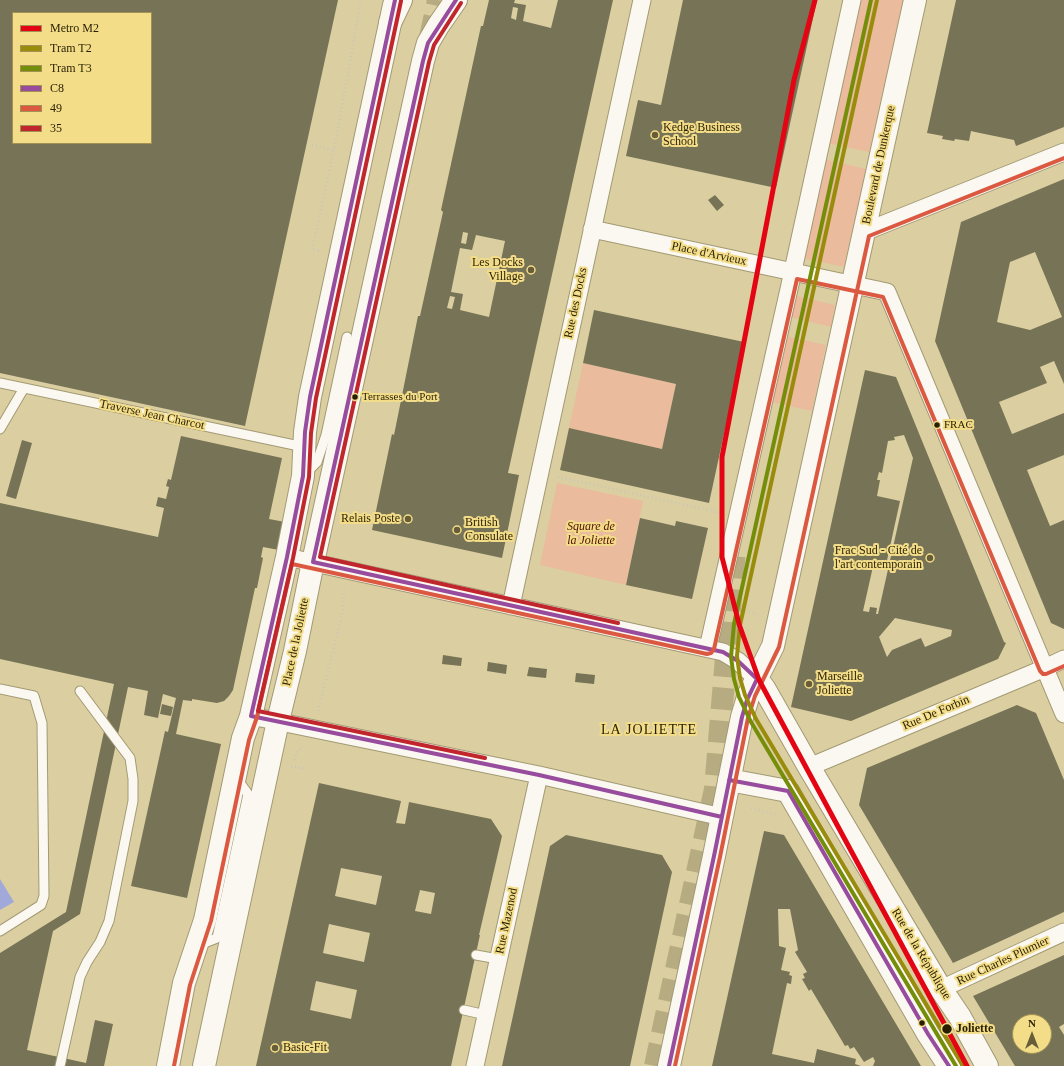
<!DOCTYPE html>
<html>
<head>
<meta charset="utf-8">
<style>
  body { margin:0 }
  #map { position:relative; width:1064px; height:1066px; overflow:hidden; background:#dbcfa1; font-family:"Times New Roman",serif }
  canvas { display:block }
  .legend { position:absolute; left:12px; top:12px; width:140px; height:132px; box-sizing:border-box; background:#f3dd89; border:1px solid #a29152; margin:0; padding:5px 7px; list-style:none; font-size:12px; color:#281f00 }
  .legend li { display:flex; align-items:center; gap:8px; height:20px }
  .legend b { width:20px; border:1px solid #a29152 }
  .north { position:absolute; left:1012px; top:1014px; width:40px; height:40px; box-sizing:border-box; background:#f3dd89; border:1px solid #a29152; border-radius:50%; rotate:0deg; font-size:11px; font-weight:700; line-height:16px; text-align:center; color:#281f00 }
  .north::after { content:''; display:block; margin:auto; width:14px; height:18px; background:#675d38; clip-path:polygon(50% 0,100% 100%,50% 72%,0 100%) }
</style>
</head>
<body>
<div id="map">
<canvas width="1064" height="1066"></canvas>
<ul class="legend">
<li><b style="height:5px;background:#e30513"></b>Metro M2</li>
<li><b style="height:5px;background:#998c0c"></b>Tram T2</li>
<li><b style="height:5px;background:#758e09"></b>Tram T3</li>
<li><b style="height:5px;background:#974c9d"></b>C8</li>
<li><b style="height:5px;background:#dc5941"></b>49</li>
<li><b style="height:5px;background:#c0262c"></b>35</li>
</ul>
<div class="north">N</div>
</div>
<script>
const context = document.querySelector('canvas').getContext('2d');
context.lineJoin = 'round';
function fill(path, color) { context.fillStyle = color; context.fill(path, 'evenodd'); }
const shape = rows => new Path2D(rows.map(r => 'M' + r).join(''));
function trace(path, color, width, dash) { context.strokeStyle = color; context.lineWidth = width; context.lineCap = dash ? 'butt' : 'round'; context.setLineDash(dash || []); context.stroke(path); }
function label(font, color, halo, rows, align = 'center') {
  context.font = font + ' "Times New Roman",serif'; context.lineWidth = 4; context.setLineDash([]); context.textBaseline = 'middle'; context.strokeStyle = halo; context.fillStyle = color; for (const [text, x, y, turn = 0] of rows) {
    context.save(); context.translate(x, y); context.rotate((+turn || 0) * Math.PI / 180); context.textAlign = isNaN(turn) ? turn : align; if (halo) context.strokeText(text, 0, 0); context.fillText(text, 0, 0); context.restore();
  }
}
fill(shape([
  [859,0,903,0,869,152,827,143],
  [824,159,866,169,844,267,802,258],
  [797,296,835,305,831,327,790,317,794,297],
  [785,336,826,345,812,411,771,402],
  [583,363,676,384,662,449,569,428],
  [557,483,643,501,626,585,540,565]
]), '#eabb9c');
fill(shape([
  [0,879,14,902,0,910]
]), '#a1a8da');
fill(shape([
  [0,0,338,0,245,426,0,373],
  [13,13,151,13,151,143,13,143],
  [489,0,515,0,514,3,526,5,523,21,551,28,558,0,613,0,508,473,519,475,502,558,372,530,392,434,394,435,418,316,420,316,443,212,441,210,481,26,483,26],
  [513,7,518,8,516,20,511,18],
  [463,232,468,233,466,244,461,243],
  [476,235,505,241,489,317,460,310,463,294,451,292,460,248,472,250],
  [450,296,455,297,452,309,447,308],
  [683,0,817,0,776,188,626,156,638,100,661,105],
  [956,0,1064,0,1064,127,1016,146,1014,140,975,132,971,131,969,141,955,139,954,141,942,139,943,136,927,133],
  [1064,179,1064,384,1054,361,1040,367,1047,383,999,402,1012,434,1064,413,1064,455,1027,470,1050,526,1064,520,1064,629,1051,623,935,341,961,222],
  [1035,252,1062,317,1030,330,997,322,1010,262],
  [715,195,724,205,717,211,708,200],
  [594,310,744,342,709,503,560,470,569,428,662,449,676,384,583,363],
  [865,370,896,377,1004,642,1006,643,998,659,851,721,791,707],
  [904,435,913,458,878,614,876,614,877,608,870,607,869,612,863,611,874,562,886,565,900,501,877,496,880,480,877,480,879,472,882,473,888,441,895,440,894,437],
  [895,618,952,630,951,636,925,647,921,638,892,650,887,657,879,637],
  [181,436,282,458,269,519,285,522,279,550,263,547,261,557,263,558,257,588,255,588,233,690,229,696,224,701,217,703,192,699,192,701,183,700,176,734,221,744,187,898,131,886,165,731,168,732,176,698,163,694,158,718,144,715,148,691,128,687,80,914,53,931,27,1050,86,1063,95,1020,113,1024,104,1066,0,1066,0,953,66,912,114,684,0,659,0,503,158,537,164,508,156,506,158,497,166,499,169,487,166,486,168,479,171,480],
  [22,440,32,443,16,499,6,496],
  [640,518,675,526,676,521,708,528,692,599,626,585],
  [443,655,462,658,461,666,442,664],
  [488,662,507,665,506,674,487,671],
  [529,667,547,669,546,678,527,676],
  [576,673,595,675,594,684,575,682],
  [162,704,173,707,171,716,160,714],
  [1017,705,1036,713,1064,780,1064,912,953,963,859,805,867,768],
  [319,783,401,801,396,823,405,824,409,802,491,819,502,836,479,935,480,935,451,1066,256,1066],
  [341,868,382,876,376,905,335,896],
  [420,890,435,893,431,914,415,911],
  [329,924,370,933,364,962,323,953],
  [316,981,357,990,351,1019,310,1010],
  [764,831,784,835,921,1066,873,1066,875,1061,873,1057,864,1062,854,1047,850,1049,848,1045,845,1046,811,989,809,991,802,979,805,978,803,974,807,972,795,952,798,950,790,909,778,909,779,946,786,948,781,970,790,972,789,975,792,976,791,984,787,983,772,1054,814,1063,817,1049,856,1059,855,1064,861,1066,712,1066],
  [566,835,662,855,672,872,630,1066,502,1066,550,846],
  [1064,955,1064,1024,1059,1027,1064,1035,1064,1066,1015,1066,973,996],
  [1020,1022,1044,1022,1044,1046,1020,1046]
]), '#777356');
trace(shape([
  [430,38,438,0],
  [655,1066,715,789,735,550]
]), '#b7ac81', 22, [22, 11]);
const lane = shape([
  [0,383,304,447],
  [0,429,24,388],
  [307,472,317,462,326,435,347,337],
  [0,689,34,696,42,723,44,896,41,905,0,931],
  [199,945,217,938,248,794,237,779],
  [476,955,498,959],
  [464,1010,486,1015],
  [60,1066,80,977,87,962,100,942,109,921,133,801,133,779,130,758,80,691]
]);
const street = shape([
  [592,229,887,292,1064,714],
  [864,232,1064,152],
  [287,557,723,652,738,661,757,679],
  [511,606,642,0],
  [708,648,789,289,852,0],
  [251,716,539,775,722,817],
  [809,767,1045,668,1064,659],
  [941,989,1064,932],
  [475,1066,539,775]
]);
const secondary = shape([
  [757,679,764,688,809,767,941,989,960,1017,987,1066],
  [729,780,788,791,928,1034,949,1066],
  [168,1066,184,983,205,920,243,738,251,716,287,557,303,476,305,432,310,397,394,5],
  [204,1066,278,721,295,651,313,562,423,61,428,43,438,26,456,0],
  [669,1066,714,856,742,717,749,694,773,646,915,0]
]);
const highway = shape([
  [390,23,401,0]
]);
trace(lane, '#a39a74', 11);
trace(street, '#a39a74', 19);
trace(secondary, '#a39a74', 24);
trace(highway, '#a39a74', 24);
trace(shape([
  [312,145,334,150],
  [319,251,312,250,334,150,361,0],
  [558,477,718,512,718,513],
  [737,609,757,614],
  [318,711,343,610,344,589],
  [294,760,298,750,303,748],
  [291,766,307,769],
  [751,808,777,815]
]), '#c9c6b8', 2.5, [1, 3]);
trace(lane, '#faf8f1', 9);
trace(street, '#faf8f1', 17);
trace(secondary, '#faf8f1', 22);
trace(highway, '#faf8f1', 22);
trace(shape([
  [395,0,310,397,305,432,303,476,287,557,251,716,539,775,722,817],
  [456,0,428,43,423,61,313,562,723,652,738,661,757,679,747,700,742,717,714,856,669,1066],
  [729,780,788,791,928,1034,949,1066]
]), '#974c9d', 4);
trace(shape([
  [174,1066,190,985,211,921,249,740,257,717,292,564,707,654,711,653,714,649,797,279,883,297,1040,671,1043,674,1046,674,1064,666],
  [675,1066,720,857,748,718,755,696,779,647,869,236,1064,158]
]), '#dc5941', 4);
trace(shape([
  [401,1,316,398,311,433,309,477,293,558,258,711,485,758],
  [461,3,434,45,429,62,320,557,618,623]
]), '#c0262c', 4);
trace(shape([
  [877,0,740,625,737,656,740,678,745,695,756,719,963,1066]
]), '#998c0c', 4);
trace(shape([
  [871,0,734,624,731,657,734,679,739,697,751,722,956,1066]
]), '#758e09', 4);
trace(shape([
  [815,0,794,80,722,457,722,557,739,624,759,680,967,1066]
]), '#e30513', 5);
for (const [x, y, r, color] of [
  [655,135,4,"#675d38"],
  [531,270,4,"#675d38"],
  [355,397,3.5,"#281f00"],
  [937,425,3.5,"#281f00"],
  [408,519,4,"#675d38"],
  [457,530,4,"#675d38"],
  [930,558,4,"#675d38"],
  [809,684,4,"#675d38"],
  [922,1023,3.5,"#281f00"],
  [947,1029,5.5,"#281f00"],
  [275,1048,4,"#675d38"]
]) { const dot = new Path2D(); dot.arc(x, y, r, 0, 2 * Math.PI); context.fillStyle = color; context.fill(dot); trace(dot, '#f3dd89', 1.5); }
label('11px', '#281f00', '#f3dd89', [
  ["Terrasses du Port",362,397],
  ["FRAC",944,425]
], 'left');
label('12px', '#281f00', '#f3dd89', [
  ["Kedge Business",663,128],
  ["School",663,142],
  ["Les Docks",523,263,"right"],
  ["Village",523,277,"right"],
  ["Relais Poste",400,519,"right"],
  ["British",465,523],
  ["Consulate",465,537],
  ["Frac Sud - Cité de",922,551,"right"],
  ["l'art contemporain",922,565,"right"],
  ["Marseille",817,677],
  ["Joliette",817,691],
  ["Basic-Fit",283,1048]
], 'left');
label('12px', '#281f00', '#f3dd89', [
  ["Boulevard de Dunkerque",879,165,-78],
  ["Place d'Arvieux",709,254,12],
  ["Rue des Docks",576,303,-78],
  ["Traverse Jean Charcot",152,415,12],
  ["Place de la Joliette",296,642,-78],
  ["Rue De Forbin",936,713,-23],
  ["Rue Mazenod",507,921,-78],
  ["Rue de la République",921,954,59],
  ["Rue Charles Plumier",1003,961,-25]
]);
label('italic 12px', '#510f01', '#f3dd89', [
  ["Square de",591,527],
  ["la Joliette",591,541]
]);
label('bold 12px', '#281f00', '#f3dd89', [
  ["Joliette",956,1029]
], 'left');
context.letterSpacing = '1px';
label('14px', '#281f00', '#f3dd89', [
  ["LA JOLIETTE",649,730]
]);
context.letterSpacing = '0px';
</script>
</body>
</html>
